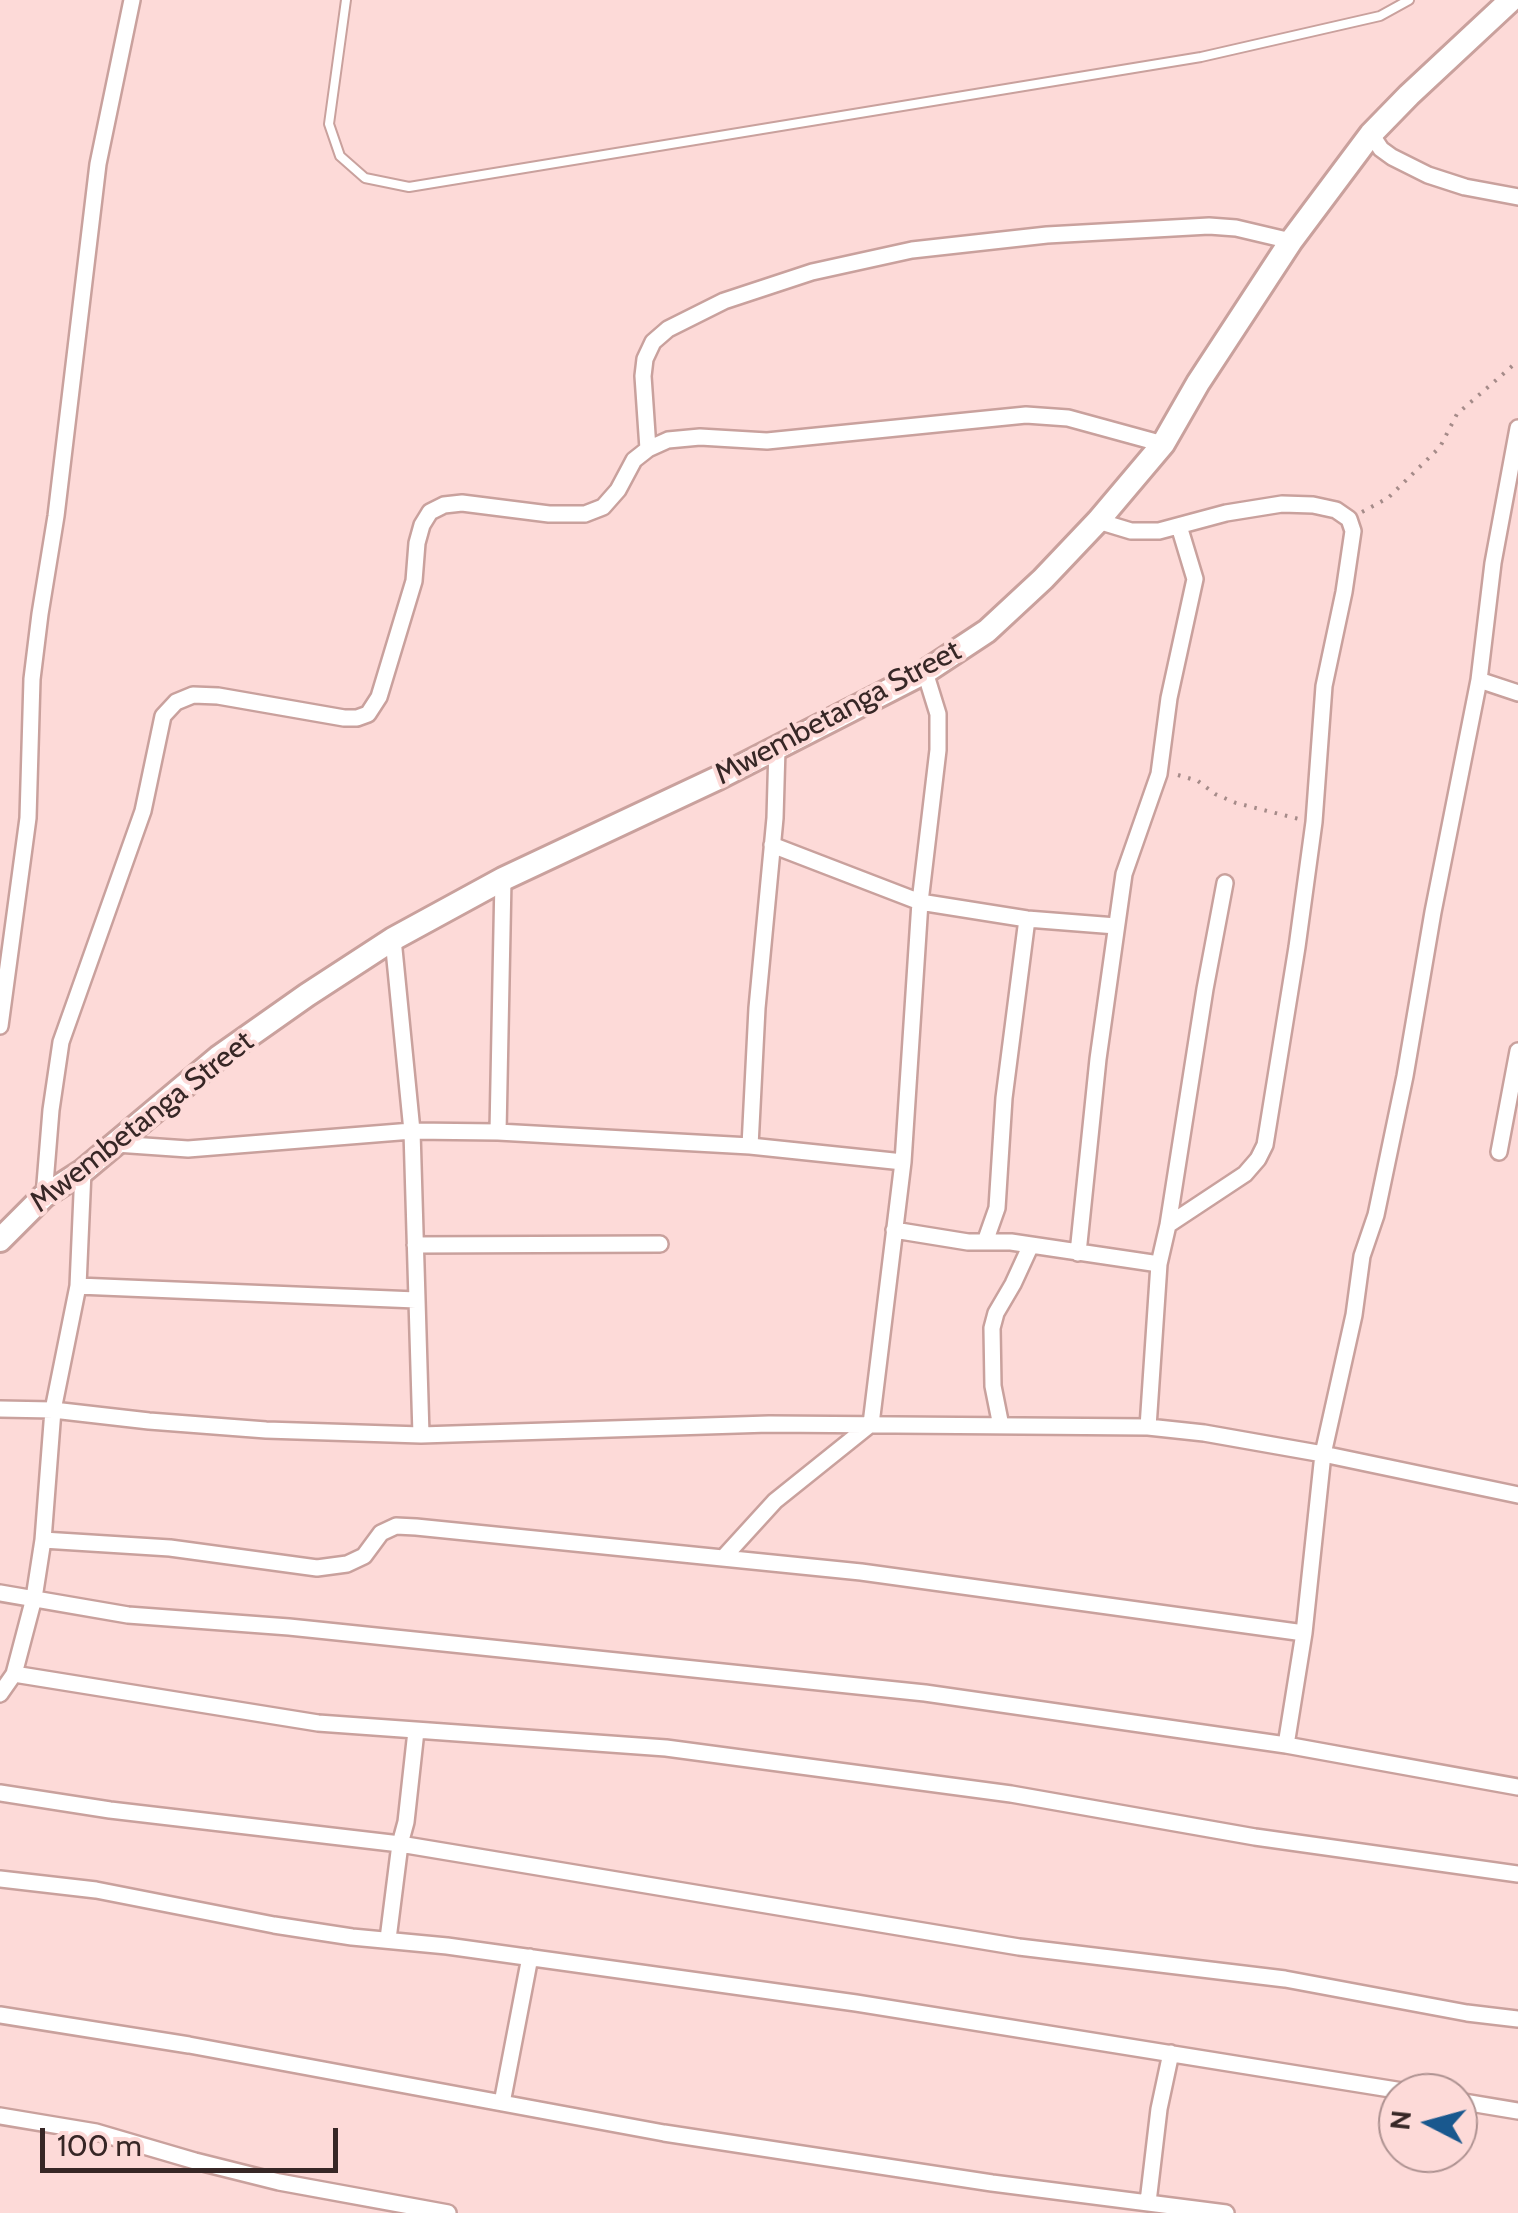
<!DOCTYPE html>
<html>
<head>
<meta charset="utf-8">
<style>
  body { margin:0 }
  #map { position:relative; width:1518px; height:2213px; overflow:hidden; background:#fddad8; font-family:Cabin,sans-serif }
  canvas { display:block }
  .north { position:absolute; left:1378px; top:2073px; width:100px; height:100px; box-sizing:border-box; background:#fddad8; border:2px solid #ae9291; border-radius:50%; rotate:276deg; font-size:28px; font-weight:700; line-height:40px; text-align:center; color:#372726 }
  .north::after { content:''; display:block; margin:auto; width:35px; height:45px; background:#19588e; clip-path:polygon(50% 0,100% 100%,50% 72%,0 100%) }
  .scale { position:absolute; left:40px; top:2128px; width:298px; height:45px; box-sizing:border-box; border:5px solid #372726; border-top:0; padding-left:12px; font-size:30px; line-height:35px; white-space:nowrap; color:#372726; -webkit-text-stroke:8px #fddad8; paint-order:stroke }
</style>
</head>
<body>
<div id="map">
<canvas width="1518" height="2213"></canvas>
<div class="north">N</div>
<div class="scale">100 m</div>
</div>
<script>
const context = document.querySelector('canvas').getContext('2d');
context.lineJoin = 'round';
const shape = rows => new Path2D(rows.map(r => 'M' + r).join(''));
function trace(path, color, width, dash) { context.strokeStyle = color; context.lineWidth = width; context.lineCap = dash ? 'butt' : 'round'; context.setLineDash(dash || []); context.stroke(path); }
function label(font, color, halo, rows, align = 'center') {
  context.font = font + ' Cabin,sans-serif'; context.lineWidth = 8; context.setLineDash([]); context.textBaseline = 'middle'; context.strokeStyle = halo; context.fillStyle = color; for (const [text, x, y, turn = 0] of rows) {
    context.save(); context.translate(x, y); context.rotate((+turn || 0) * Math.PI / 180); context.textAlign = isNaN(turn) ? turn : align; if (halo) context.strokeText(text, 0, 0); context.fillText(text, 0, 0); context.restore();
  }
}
const lane = shape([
  [346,0,329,124,340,156,365,178,409,187,1201,57,1380,16,1409,0]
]);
const street = shape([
  [1371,134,1381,149,1392,157,1428,175,1465,187,1518,197],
  [648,449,643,376,645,359,653,342,668,329,724,301,812,272,912,250,1047,235,1209,226,1236,228,1291,241],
  [1098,521,1131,531,1159,531,1226,513,1282,504,1313,505,1336,510,1349,519,1353,531,1344,592,1324,686,1314,822,1297,947,1265,1145,1258,1159,1245,1174,1168,1225],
  [1479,680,1518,693],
  [772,845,920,902,1027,919,1116,926],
  [393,939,412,1131,421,1435],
  [0,1026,28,818,32,679,40,614,56,516,98,164,132,0],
  [498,1132,503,879],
  [116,1144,188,1149,412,1131,498,1132,750,1146,903,1162],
  [750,1146,757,1008,775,818,777,748],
  [1499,1152,1518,1051],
  [44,1196,51,1110,61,1042,143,811,163,716,176,702,193,695,218,696,344,718,357,718,368,714,379,697,414,581,417,543,422,525,430,512,444,505,462,503,549,514,585,514,603,507,618,490,634,460,648,449,668,440,700,437,767,441,1026,415,1068,418,1163,444],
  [894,1230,968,1242,1011,1242,1159,1264],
  [985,1242,997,1208,1004,1098,1027,919],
  [415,1245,660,1244],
  [1078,1253,1098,1059,1124,874,1159,774,1169,698,1195,579,1179,526],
  [78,1286,416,1300],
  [0,1409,53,1410,149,1421,266,1430,421,1435,769,1424,1148,1427,1204,1433,1323,1454,1518,1495],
  [1001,1426,993,1386,992,1328,996,1313,1013,1284,1030,1247],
  [1148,1427,1159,1264,1168,1225,1205,989,1225,883],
  [43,1540,170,1548,317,1568,347,1564,364,1556,381,1533,396,1526,416,1527,861,1572,1304,1633],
  [723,1558,775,1501,871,1424,903,1162,920,902,938,750,938,714,925,672],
  [0,1593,128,1615,289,1627,925,1693,1286,1745,1518,1787],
  [14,1674,318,1723,666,1748,1011,1794,1255,1837,1518,1874],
  [0,1694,14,1674,34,1598,43,1540,53,1410,78,1286,83,1171],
  [1286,1745,1304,1633,1323,1454,1354,1315,1362,1256,1376,1215,1405,1076,1433,912,1479,680,1493,563,1518,428],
  [0,1793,110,1810,400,1844,1019,1947,1285,1979,1467,2013,1518,2019],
  [0,1879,96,1890,274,1925,352,1937,447,1946,856,2003,1415,2093],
  [388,1939,400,1844,406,1822,416,1731],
  [0,2015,189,2045,664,2133,992,2183,1226,2213],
  [1458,2101,1518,2111],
  [502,2103,530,1957],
  [0,2116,96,2132,195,2161,279,2182,448,2213],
  [1148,2202,1159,2109,1171,2053]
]);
const secondary = shape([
  [0,1240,44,1196,83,1171,219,1057,307,995,393,939,503,879,718,778,925,672,987,631,1043,579,1098,521,1163,444,1198,383,1291,241,1371,134,1409,95,1511,0]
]);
trace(lane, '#c9a19d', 12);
trace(street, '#c9a19d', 20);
trace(secondary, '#c9a19d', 28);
trace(shape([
  [1362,512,1388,498,1440,447,1457,414,1518,361],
  [1178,775,1198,781,1215,794,1236,803,1299,819]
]), '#a58b89', 4, [2.5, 8]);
trace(lane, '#fff', 8);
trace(street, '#fff', 15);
trace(secondary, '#fff', 22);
label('30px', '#372726', '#fddad8', [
  ["Mwembetanga Street",838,713,-28],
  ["Mwembetanga Street",142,1122,-38]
]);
</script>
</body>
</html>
